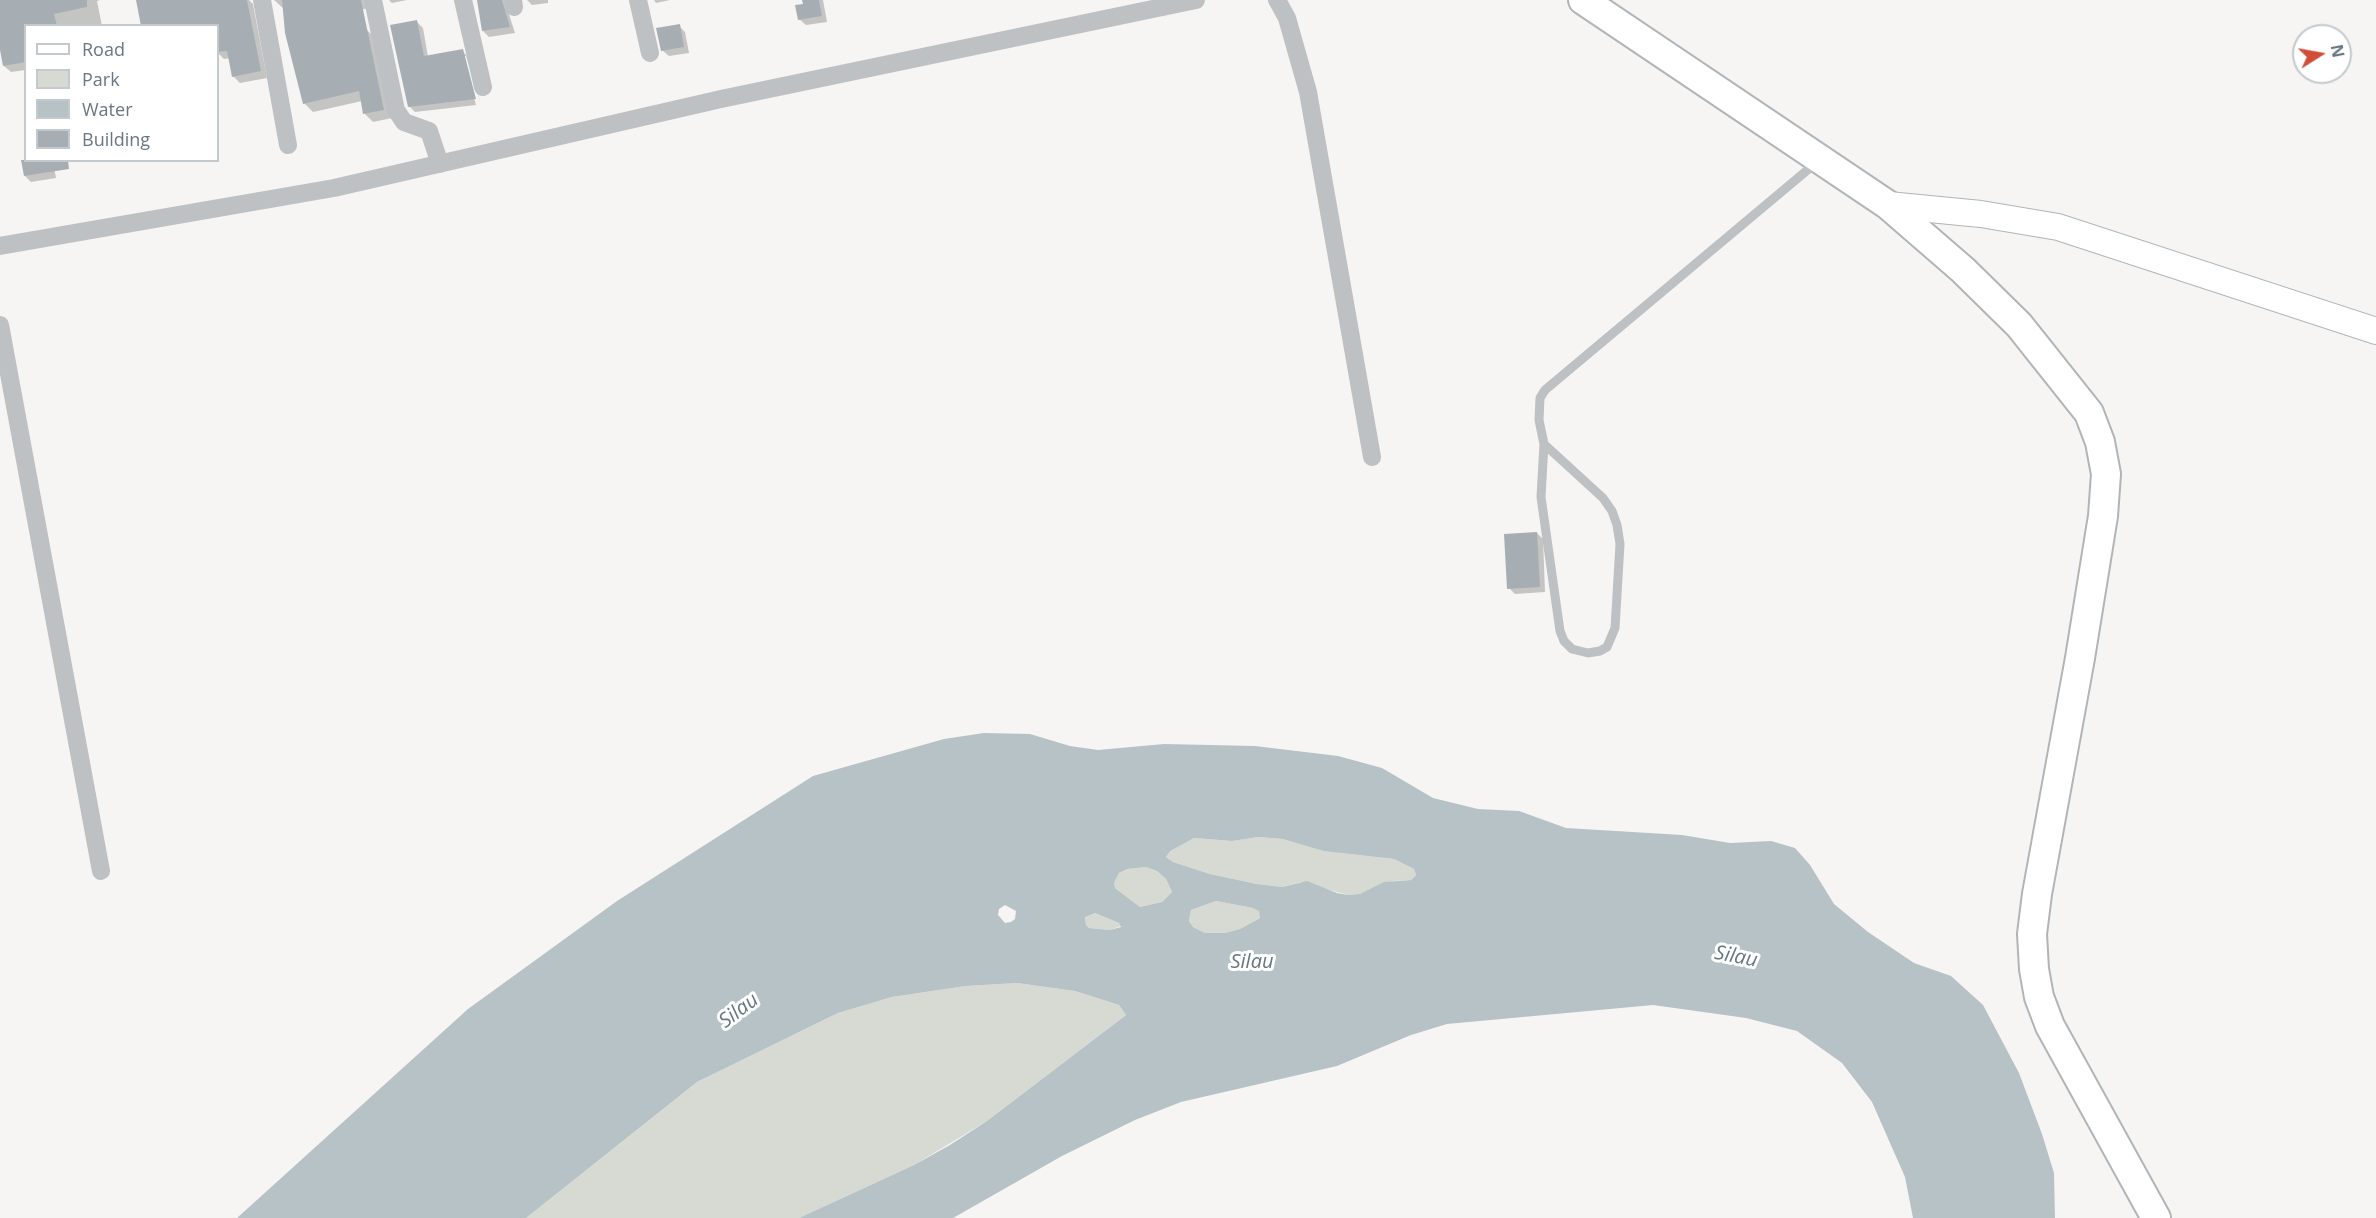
<!DOCTYPE html>
<html>
<head>
<meta charset="utf-8">
<style>
  body { margin:0 }
  #map { position:relative; width:2376px; height:1218px; overflow:hidden; background:#f6f5f3; font-family:"Open Sans",sans-serif }
  canvas { display:block }
  .legend { position:absolute; left:24px; top:24px; width:195px; height:138px; box-sizing:border-box; background:#fff; border:2px solid #c3c9cd; margin:0; padding:8px 10px; list-style:none; font-size:18px; color:#687781 }
  .legend li { display:flex; align-items:center; gap:12px; height:30px }
  .legend b { width:30px; border:2px solid #c3c9cd }
  .north { position:absolute; left:2292px; top:24px; width:60px; height:60px; box-sizing:border-box; background:#fff; border:2px solid #c3c9cd; border-radius:50%; rotate:79deg; font-size:16px; font-weight:700; line-height:24px; text-align:center; color:#687781 }
  .north::after { content:''; display:block; margin:auto; width:21px; height:27px; background:#d24f37; clip-path:polygon(50% 0,100% 100%,50% 72%,0 100%) }
</style>
</head>
<body>
<div id="map">
<canvas width="2376" height="1218"></canvas>
<ul class="legend">
<li><b style="height:8px;background:#fff"></b>Road</li>
<li><b style="height:16px;background:#d6dad2"></b>Park</li>
<li><b style="height:16px;background:#b6c2c5"></b>Water</li>
<li><b style="height:16px;background:#a7aeb3"></b>Building</li>
</ul>
<div class="north">N</div>
</div>
<script>
const context = document.querySelector('canvas').getContext('2d');
context.lineJoin = 'round';
function fill(path, color) { context.fillStyle = color; context.fill(path, 'evenodd'); }
const shape = rows => new Path2D(rows.map(r => 'M' + r).join(''));
function trace(path, color, width, dash) { context.strokeStyle = color; context.lineWidth = width; context.lineCap = dash ? 'butt' : 'round'; context.setLineDash(dash || []); context.stroke(path); }
function label(font, color, halo, rows, align = 'center') {
  context.font = font + ' "Open Sans",sans-serif'; context.lineWidth = 6; context.setLineDash([]); context.textBaseline = 'middle'; context.strokeStyle = halo; context.fillStyle = color; for (const [text, x, y, turn = 0] of rows) {
    context.save(); context.translate(x, y); context.rotate((+turn || 0) * Math.PI / 180); context.textAlign = isNaN(turn) ? turn : align; if (halo) context.strokeText(text, 0, 0); context.fillText(text, 0, 0); context.restore();
  }
}
fill(shape([
  [1258,837,1283,839,1342,853,1394,859,1414,869,1416,875,1411,880,1393,881,1360,894,1348,895,1301,882,1282,887,1257,884,1210,874,1173,862,1166,857,1169,851,1194,838,1232,841],
  [1146,867,1157,871,1166,879,1172,892,1162,902,1140,907,1115,888,1114,883,1119,873,1127,869],
  [1216,901,1253,908,1259,910,1260,918,1240,929,1225,933,1205,933,1193,927,1189,921,1191,910],
  [1095,913,1119,923,1121,926,1110,930,1089,928,1086,925,1085,916],
  [1017,983,1075,991,1119,1005,1126,1015,987,1121,914,1165,799,1218,526,1218,697,1082,838,1013,892,997,966,986]
]), '#d6dad2');
fill(shape([
  [984,733,1030,734,1070,746,1098,750,1164,744,1255,746,1338,756,1382,768,1433,798,1478,809,1519,811,1566,828,1682,835,1730,843,1771,841,1795,848,1810,865,1834,904,1868,932,1914,963,1951,976,1983,1005,2019,1073,2042,1134,2054,1173,2055,1218,1913,1218,1905,1177,1872,1102,1842,1063,1797,1031,1746,1018,1653,1005,1447,1024,1411,1035,1337,1066,1181,1102,1135,1120,1062,1156,953,1218,799,1218,914,1165,950,1145,987,1121,1126,1015,1119,1005,1075,991,1017,983,966,986,892,997,838,1013,697,1082,526,1218,237,1218,468,1009,617,901,813,776,944,739],
  [1258,837,1283,839,1324,851,1394,859,1414,869,1416,875,1411,880,1384,882,1360,894,1348,895,1337,893,1307,881,1282,887,1257,884,1210,874,1173,862,1166,857,1170,851,1194,838,1232,841],
  [1146,867,1157,871,1166,879,1172,892,1162,902,1140,907,1115,888,1114,883,1119,873,1127,869],
  [1216,901,1253,908,1259,911,1260,918,1240,929,1225,933,1205,933,1193,927,1189,921,1191,910],
  [1005,905,1016,911,1015,919,1011,922,1005,923,998,915,999,909],
  [1095,913,1119,923,1121,927,1110,930,1089,928,1086,925,1085,917]
]), '#b6c2c5');
fill(shape([
  [0,0,100,0,97,1,102,26,26,26,26,70,11,72,4,66,0,41],
  [136,0,249,0,253,4,267,78,240,83,233,76,230,58,224,59,218,53,218,26],
  [274,0,371,0,369,8,292,25,284,9],
  [389,0,407,0,392,3],
  [478,0,511,0,507,8,515,33,489,37,483,31],
  [527,0,548,0,548,3,532,5],
  [654,0,670,0,656,3],
  [804,0,823,0,827,22,806,25,799,19],
  [417,22,423,28,428,57,462,51,468,57,481,105,466,56,463,56,476,105,415,112,409,106],
  [679,26,685,32,689,53,669,56,662,50],
  [367,30,376,39,392,118,373,122,365,114,362,101,313,112,304,103],
  [23,160,53,162,56,178,31,182,25,176],
  [1537,533,1543,539,1545,592,1515,594,1509,588]
]), '#0003');
fill(shape([
  [0,0,87,0,87,7,54,14,57,26,26,26,26,62,3,66,0,50],
  [136,0,247,0,261,71,232,77,227,51,218,52,218,26,141,26],
  [282,0,361,0,384,110,363,114,359,91,303,104,285,33],
  [477,0,502,0,510,27,482,31],
  [802,0,819,0,822,16,798,20,795,5,803,4],
  [417,20,424,56,463,49,476,99,408,107,390,25],
  [680,24,684,47,661,51,656,28],
  [21,160,68,160,69,169,24,176],
  [1537,532,1540,587,1507,589,1504,534]
]), '#a7aeb3');
const secondary = shape([
  [1888,205,1981,214,2058,227,2376,331]
]);
const primary = shape([
  [1583,0,1888,205,1963,270,2019,325,2089,413,2100,442,2106,474,2103,516,2080,658,2037,894,2032,934,2034,969,2039,997,2050,1026,2156,1218]
]);
trace(secondary, '#b0b5b9', 28);
trace(primary, '#b1b5b8', 32);
trace(shape([
  [1544,444,1603,498,1612,511,1617,525,1620,544,1615,628,1607,647,1600,651,1588,653,1572,649,1564,641,1560,631,1541,497,1544,444,1539,420,1540,398,1545,390,1817,162]
]), '#bdc1c4', 9);
trace(shape([
  [262,0,288,145],
  [373,0,396,110,404,122,429,131,440,164],
  [463,0,483,87],
  [513,0,514,7],
  [638,0,650,53],
  [1277,0,1287,18,1308,92,1372,457],
  [0,246,334,188,721,99,1196,0],
  [0,325,101,871]
]), '#bdc1c4', 18);
trace(secondary, '#fff', 26);
trace(primary, '#fff', 28);
label('italic 20px', '#63787d', '#fff', [
  ["Silau",1736,957,11],
  ["Silau",1252,962],
  ["Silau",739,1011,-37]
]);
</script>
</body>
</html>
